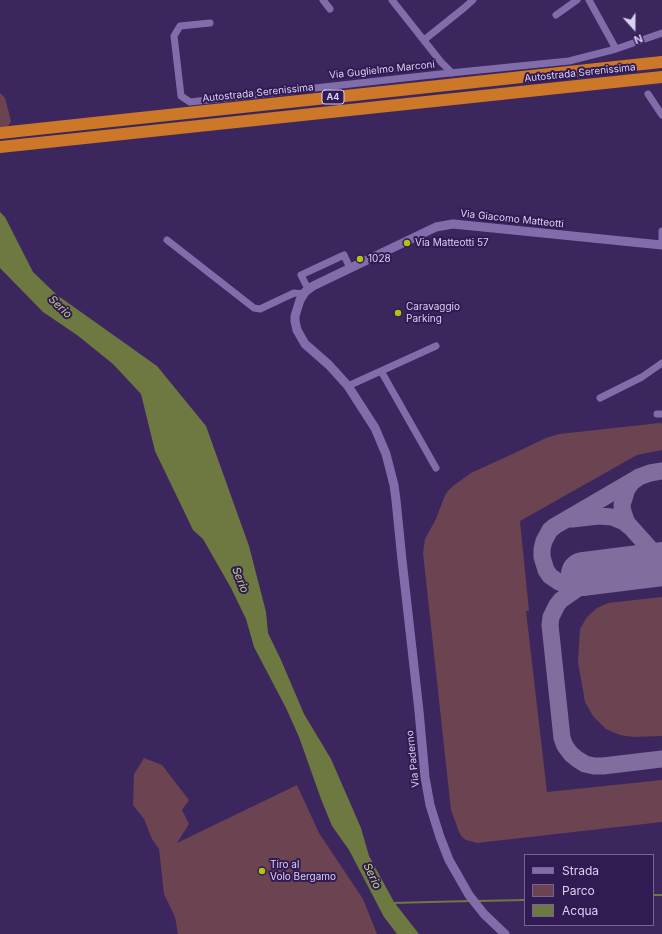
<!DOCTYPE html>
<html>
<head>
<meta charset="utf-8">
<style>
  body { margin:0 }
  #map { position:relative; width:662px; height:934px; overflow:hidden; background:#3c265e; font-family:Inter,sans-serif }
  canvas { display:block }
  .legend { position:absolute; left:524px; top:854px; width:130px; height:72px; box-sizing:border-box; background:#311b53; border:1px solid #756493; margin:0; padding:5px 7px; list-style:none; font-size:12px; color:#dbd1f4 }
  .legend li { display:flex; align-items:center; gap:8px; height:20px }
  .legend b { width:20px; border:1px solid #756493 }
  .north { position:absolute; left:614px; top:8px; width:40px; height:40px; -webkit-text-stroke:3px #311b53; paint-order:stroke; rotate:159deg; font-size:11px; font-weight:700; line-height:16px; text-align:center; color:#dbd1f4 }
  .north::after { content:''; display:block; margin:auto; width:14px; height:18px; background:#dbd1f4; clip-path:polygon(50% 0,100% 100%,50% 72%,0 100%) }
</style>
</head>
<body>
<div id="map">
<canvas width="662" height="934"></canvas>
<ul class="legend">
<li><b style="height:5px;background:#826dab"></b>Strada</li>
<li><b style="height:11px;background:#6c4351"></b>Parco</li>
<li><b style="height:11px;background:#6d7940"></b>Acqua</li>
</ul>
<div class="north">N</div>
</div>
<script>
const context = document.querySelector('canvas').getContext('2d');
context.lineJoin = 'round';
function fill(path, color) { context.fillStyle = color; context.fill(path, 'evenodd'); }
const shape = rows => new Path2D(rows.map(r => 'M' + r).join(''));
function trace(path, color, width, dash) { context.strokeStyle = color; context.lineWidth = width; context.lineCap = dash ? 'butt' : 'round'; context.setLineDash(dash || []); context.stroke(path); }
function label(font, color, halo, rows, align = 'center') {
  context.font = font + ' Inter,sans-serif'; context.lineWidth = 4; context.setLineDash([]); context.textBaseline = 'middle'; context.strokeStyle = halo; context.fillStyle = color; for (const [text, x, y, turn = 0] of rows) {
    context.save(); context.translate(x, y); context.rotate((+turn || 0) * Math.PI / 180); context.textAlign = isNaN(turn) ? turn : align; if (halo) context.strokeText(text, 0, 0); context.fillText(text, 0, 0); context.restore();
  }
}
fill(shape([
  [0,93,5,98,11,121,8,126,0,127],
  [660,423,662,424,662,450,637,455,520,521,529,611,526,611,547,792,662,780,662,822,477,843,466,840,462,837,459,832,451,810,423,553,425,539,435,521,444,498,447,492,453,486,471,473,506,457,546,438,559,434],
  [662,597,662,736,633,737,620,735,606,729,593,716,585,702,578,662,580,629,587,617,597,608,608,603],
  [144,758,162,765,189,800,182,810,189,824,177,843,297,785,319,833,363,899,377,934,178,934,175,917,164,894,159,849,152,839,144,819,133,805,134,774]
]), '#6c4351');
fill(shape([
  [0,212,5,217,33,272,57,295,157,366,206,426,249,546,266,612,268,633,281,660,304,714,331,759,361,828,369,856,394,902,419,934,397,934,384,917,349,850,332,826,321,799,299,737,286,708,254,647,246,619,231,588,203,539,193,530,155,451,141,394,113,364,77,335,43,312,0,268]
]), '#6d7940');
trace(shape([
  [653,895,662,895],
  [478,901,525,900],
  [392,903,470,901]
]), '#6d7940', 2);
trace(shape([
  [662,471,650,473,639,477,632,482,627,489,622,505,623,512,627,523,653,552,662,558],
  [639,477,555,526,550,530,544,541,542,549,542,557,546,570,550,576,559,582,566,585,575,586,584,584,602,575,662,569],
  [572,519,599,516,612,517,624,522,630,527],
  [584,584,561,600,557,605,551,617,550,625,562,738,565,746,571,754,577,759,585,764,594,766,603,766,662,759]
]), '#806e9e', 17);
trace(shape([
  [583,574,662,564]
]), '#806e9e', 44);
trace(shape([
  [323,0,330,9],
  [392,0,441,62,452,73],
  [589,0,616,49],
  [556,15,577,0],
  [210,23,180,26,174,36,181,96,190,102,440,74,569,61,616,49,662,33],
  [424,40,464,8,473,0],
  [648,94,662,115],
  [662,231,662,240],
  [167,240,254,308,260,309,294,293,304,294],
  [309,289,306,285,301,275,344,255,350,268],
  [381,371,436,346],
  [348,386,381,371,436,468],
  [600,398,642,377,662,363],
  [657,414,662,414]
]), '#826dab', 7);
trace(shape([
  [505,934,484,914,469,895,449,860,440,837,430,805,425,777,419,711,402,560,396,500,394,485,386,454,375,428,348,386,329,365,305,344,297,330,295,321,295,316,300,300,305,292,313,286,436,227,447,225,453,224,662,245]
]), '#826dab', 9);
trace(shape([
  [0,133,662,62],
  [0,147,662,77]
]), '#cd7828', 12);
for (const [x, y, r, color] of [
  [407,243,4,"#adc60f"],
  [360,259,4,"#adc60f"],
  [398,313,4,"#adc60f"],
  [262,871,4,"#adc60f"]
]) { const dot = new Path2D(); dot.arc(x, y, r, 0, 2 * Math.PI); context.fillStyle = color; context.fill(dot); trace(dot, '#311b53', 1.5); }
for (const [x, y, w] of [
  [333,97,22]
]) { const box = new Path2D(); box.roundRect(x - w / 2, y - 7, w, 14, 3); context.fillStyle = '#311b53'; context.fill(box); trace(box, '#dbd1f4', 1); }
label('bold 9px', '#dbd1f4', null, [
  ["A4",333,97]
]);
label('10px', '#dbd1f4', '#311b53', [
  ["Via Guglielmo Marconi",382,70,-6],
  ["Autostrada Serenissima",580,73,-6],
  ["Autostrada Serenissima",258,93,-6],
  ["Via Giacomo Matteotti",512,219,6],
  ["Via Paderno",413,759,-96]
]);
label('10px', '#dbd1f4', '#311b53', [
  ["Via Matteotti 57",415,243],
  ["1028",368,259],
  ["Caravaggio",406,307],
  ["Parking",406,319],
  ["Tiro al",270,865],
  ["Volo Bergamo",270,877]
], 'left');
label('italic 11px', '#bfd17b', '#311b53', [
  ["Serio",60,307,44],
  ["Serio",240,580,68],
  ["Serio",372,876,65]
]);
</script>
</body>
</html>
